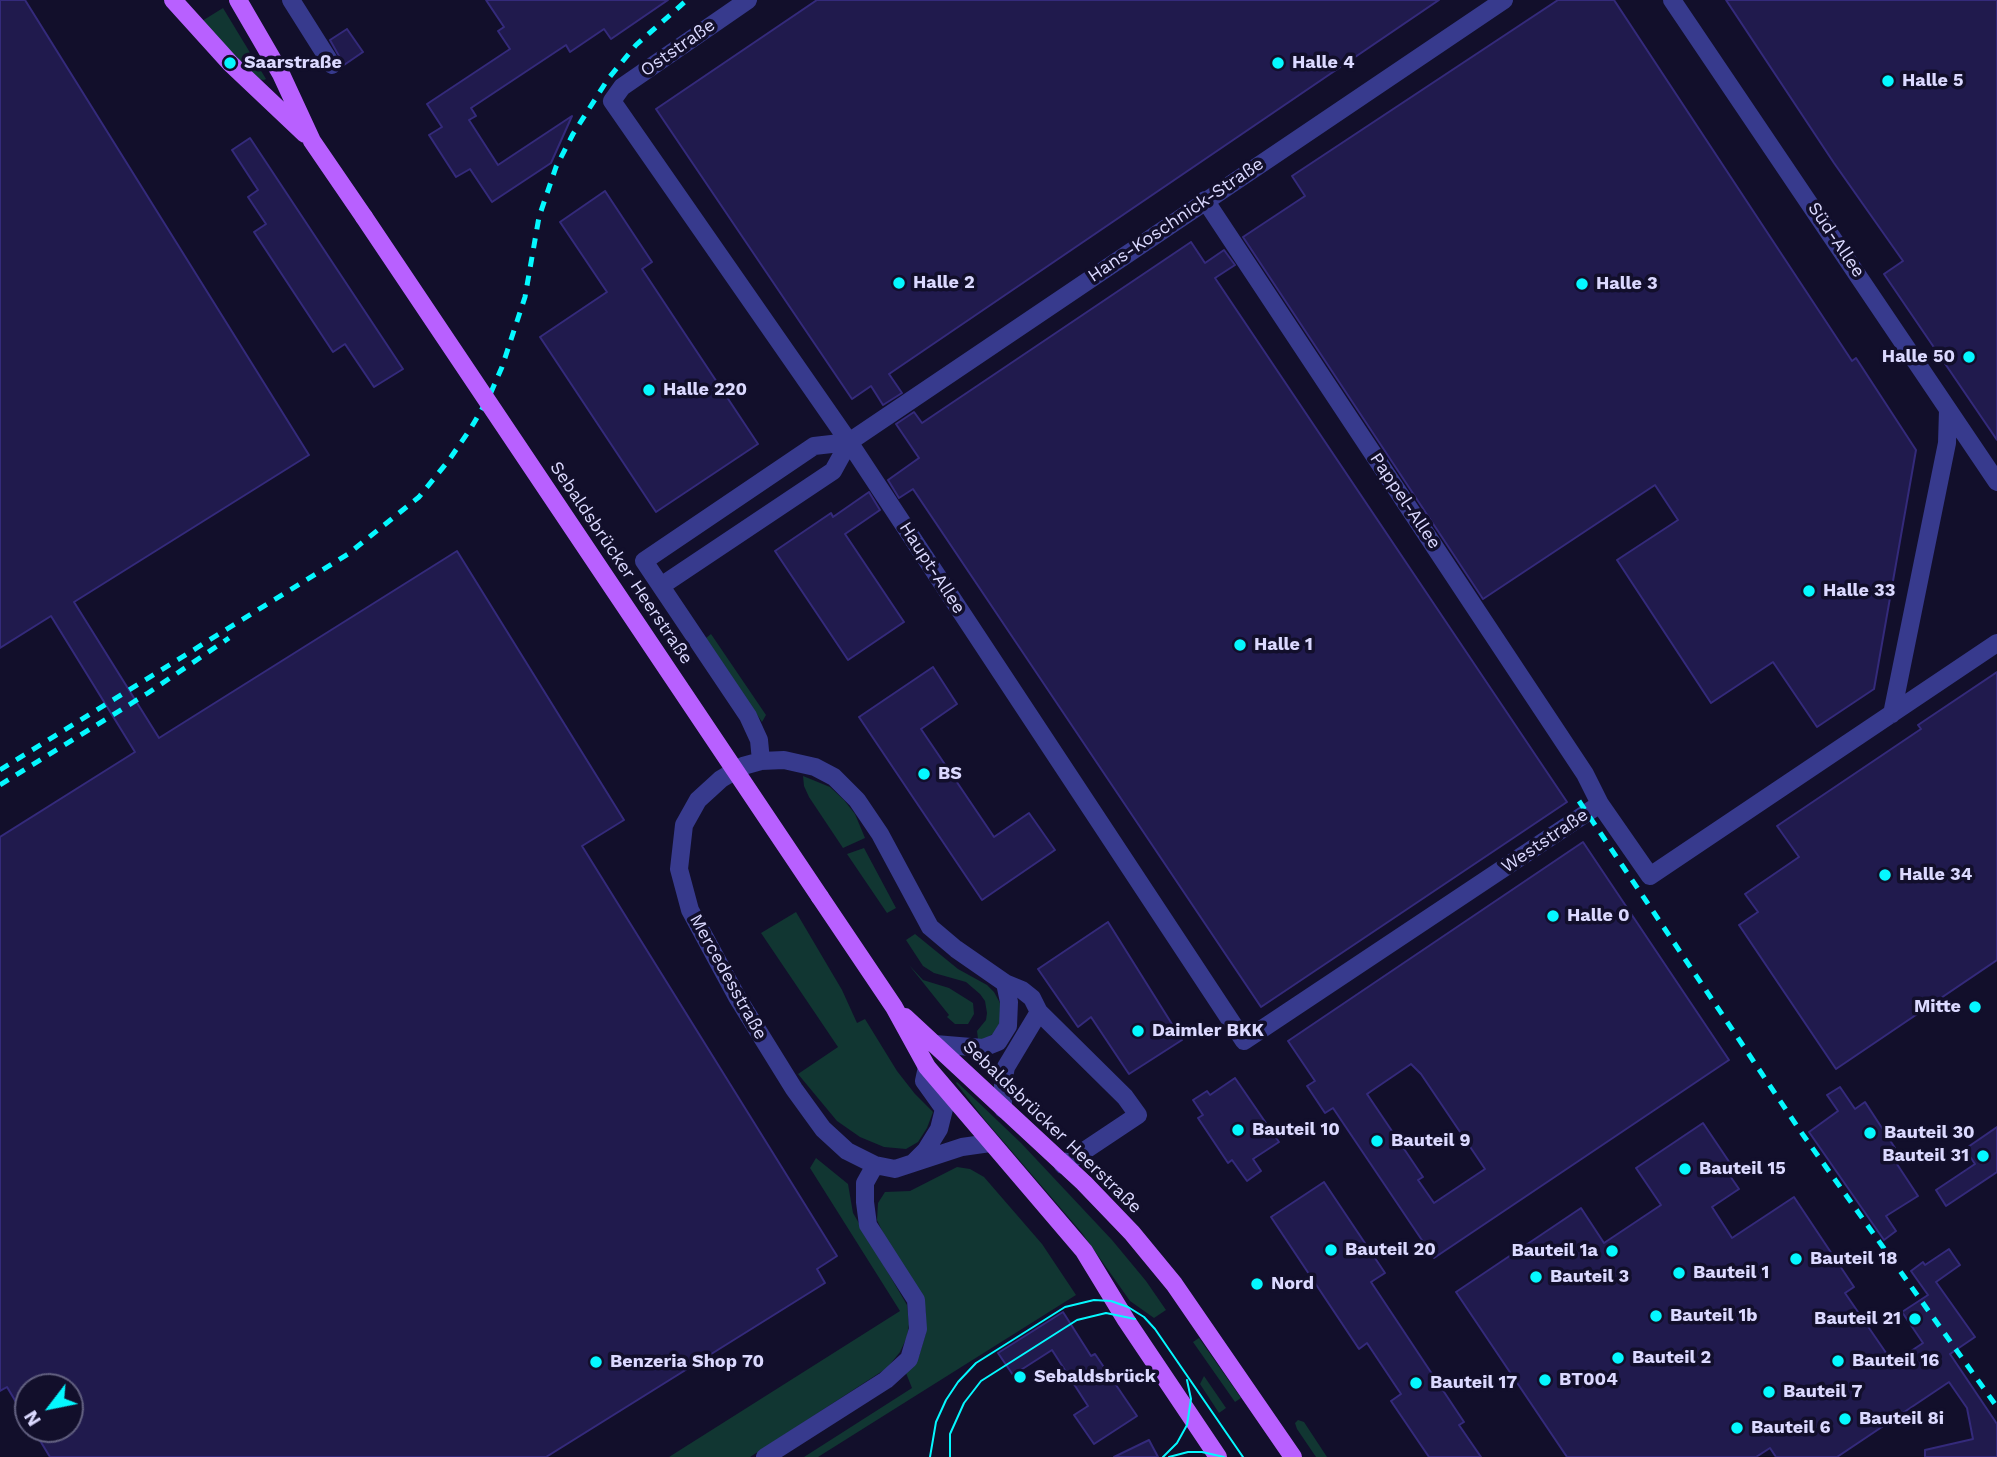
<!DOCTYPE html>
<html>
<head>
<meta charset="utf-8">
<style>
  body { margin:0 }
  #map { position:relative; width:1997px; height:1457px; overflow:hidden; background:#120f2b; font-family:"Work Sans",sans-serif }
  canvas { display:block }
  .north { position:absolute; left:14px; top:1373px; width:70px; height:70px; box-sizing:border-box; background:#120f2b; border:2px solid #626080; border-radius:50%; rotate:238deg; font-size:19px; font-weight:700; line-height:28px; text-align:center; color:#dbd9ff }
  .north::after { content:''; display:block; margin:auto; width:24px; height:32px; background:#05f8ff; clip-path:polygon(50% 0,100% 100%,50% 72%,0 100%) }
</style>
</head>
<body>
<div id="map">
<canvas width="1997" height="1457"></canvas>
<div class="north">N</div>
</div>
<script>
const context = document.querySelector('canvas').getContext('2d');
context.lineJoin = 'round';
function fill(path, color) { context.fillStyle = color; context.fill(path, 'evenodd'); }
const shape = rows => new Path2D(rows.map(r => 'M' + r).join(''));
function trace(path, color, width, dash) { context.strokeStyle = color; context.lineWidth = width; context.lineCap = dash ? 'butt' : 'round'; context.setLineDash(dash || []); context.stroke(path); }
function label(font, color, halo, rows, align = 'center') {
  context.font = font + ' "Work Sans",sans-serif'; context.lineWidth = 7; context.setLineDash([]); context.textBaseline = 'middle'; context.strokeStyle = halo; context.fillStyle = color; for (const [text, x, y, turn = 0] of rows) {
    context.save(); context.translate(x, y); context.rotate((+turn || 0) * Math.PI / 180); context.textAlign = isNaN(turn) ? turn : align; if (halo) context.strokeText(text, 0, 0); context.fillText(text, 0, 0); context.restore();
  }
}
fill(shape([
  [223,8,266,79,264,80,258,79,244,67,202,21],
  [711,634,766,715,762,722,706,638],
  [803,776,830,787,844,800,855,814,865,838,843,848,809,797,804,786],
  [864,848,896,908,887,913,847,854],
  [796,912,842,990,857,1023,865,1019,897,1071,915,1094,933,1112,927,1128,918,1142,906,1149,884,1147,860,1137,837,1121,798,1074,838,1047,761,933],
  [915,934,958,969,987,985,994,992,1000,1003,1002,1013,1001,1021,993,1034,982,1040,978,1039,977,1031,986,1020,987,1013,985,1001,980,994,966,982,934,973,923,966,906,940],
  [909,965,923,980,949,988,973,1003,974,1014,968,1024,955,1024,947,1017,949,1015],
  [957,1082,1021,1143,1112,1240,1146,1281,1166,1310,1154,1318,1130,1301,1082,1233,984,1119,956,1083],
  [816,1158,848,1184,853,1213,907,1305,909,1324,907,1337,900,1352,887,1368,750,1457,669,1457,900,1311,810,1168],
  [957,1167,970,1169,984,1177,1042,1244,1076,1295,818,1457,804,1457,912,1388,906,1373,919,1356,926,1333,926,1313,921,1293,885,1237,877,1220,878,1203,885,1192,910,1191],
  [1199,1338,1241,1398,1235,1402,1193,1342],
  [1204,1376,1226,1408,1219,1413,1200,1384],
  [1298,1420,1304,1422,1327,1457,1316,1457,1297,1429,1295,1423]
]), '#113632');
const building = shape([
  [0,0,25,0,309,455,74,602,159,738,457,551,624,820,582,846,837,1256,817,1269,825,1283,546,1457,50,1457,33,1429,70,1429,70,1387,28,1387,28,1422,7,1387,0,1391,0,837,135,752,51,616,0,648,0,0],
  [486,0,668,0,611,39,604,29,570,52,566,45,471,108,476,116,469,120,498,165,572,116,551,163,492,202,470,169,456,177,429,135,442,127,427,104,510,49,498,31,504,27,486,0],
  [817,0,1439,0,889,374,902,393,883,405,871,386,852,399,656,109,817,0],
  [1558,0,1614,0,1852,361,1856,358,1916,450,1874,689,1817,727,1773,662,1711,703,1617,560,1678,520,1655,485,1483,599,1243,237,1305,196,1292,176,1558,0],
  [1726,0,1997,0,1997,440,1884,274,1903,261,1834,163,1726,0],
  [347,29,363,52,344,65,330,40,347,29],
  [250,138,403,369,374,387,345,344,333,352,254,232,266,224,248,197,258,190,232,150,250,138],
  [605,191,652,262,642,269,758,444,656,512,540,337,607,292,560,222,605,191],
  [1191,242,1205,263,1224,250,1235,265,1215,278,1567,802,1261,1007,913,489,899,498,888,480,919,458,896,424,914,412,922,423,1191,242],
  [869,492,880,510,845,534,904,622,848,660,775,551,831,513,833,517,869,492],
  [933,667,957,704,921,729,994,837,1029,813,1055,850,982,900,859,717,933,667],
  [1997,672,1997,960,1836,1069,1739,925,1758,912,1745,894,1799,857,1777,826,1921,729,1918,725,1997,672],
  [1583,842,1729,1060,1434,1258,1333,1108,1325,1113,1307,1086,1315,1081,1288,1041,1583,842],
  [1411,1064,1421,1074,1485,1169,1434,1203,1418,1180,1423,1177,1367,1094,1411,1064],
  [1108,922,1182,1040,1129,1074,1091,1017,1078,1027,1038,969,1108,922],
  [1235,1078,1279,1142,1253,1159,1261,1171,1247,1181,1232,1160,1228,1163,1198,1118,1203,1115,1193,1100,1207,1091,1210,1095,1235,1078],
  [1840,1087,1855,1109,1865,1102,1895,1148,1889,1152,1918,1196,1886,1216,1896,1231,1884,1240,1809,1132,1838,1111,1827,1095,1840,1087],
  [1703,1123,1734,1169,1728,1173,1739,1189,1712,1207,1732,1238,1794,1197,1854,1287,1845,1293,1893,1363,1923,1343,1902,1312,1928,1295,1911,1271,1923,1262,1925,1265,1949,1249,1960,1265,1936,1282,1975,1337,1950,1354,1997,1424,1997,1457,1925,1457,1925,1450,1973,1439,1967,1408,1949,1382,1837,1457,1776,1457,1770,1448,1756,1457,1567,1457,1456,1292,1581,1208,1604,1243,1661,1205,1636,1168,1703,1123],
  [1997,1127,1997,1172,1946,1206,1936,1190,1975,1164,1965,1149,1997,1127],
  [1324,1182,1385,1273,1371,1282,1464,1422,1459,1425,1481,1457,1429,1457,1391,1401,1401,1394,1367,1343,1359,1349,1271,1217,1324,1182],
  [1063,1312,1091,1356,1095,1354,1137,1416,1094,1444,1074,1415,1088,1406,1052,1350,1013,1375,998,1353,1063,1312],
  [1149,1440,1158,1457,1114,1457,1149,1440]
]);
fill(building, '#201a4d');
trace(building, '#342a7b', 2);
trace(shape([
  [291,0,332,65],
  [748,0,622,87,612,101,849,442,1244,1041,1600,804,1650,876,1997,643],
  [1672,0,1997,482],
  [1205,200,1585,774,1600,804],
  [661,586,833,471,849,442,1504,0],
  [1892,714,1947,443,1948,410],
  [761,761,759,740,748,716,644,561,814,446,849,442],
  [935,1044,983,1048,998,1042,1008,1026,1009,1002,1005,983],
  [1003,1109,1003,1082,1006,1067,1039,1012],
  [990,1143,962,1147,895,1169,875,1165,847,1151,823,1129,794,1089,737,997,690,910,679,869,684,825,698,800,721,779,743,766,761,761,784,760,815,767,834,777,857,800,880,834,930,927,956,949,1005,983,1022,990,1032,998,1039,1012,1125,1097,1138,1115,1063,1165],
  [913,1163,926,1150,939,1129,944,1109,924,1081,927,1067],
  [765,1457,886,1380,909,1359,918,1329,916,1300,868,1225,865,1202,865,1183,875,1165]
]), '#373a8d', 18);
trace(shape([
  [173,0,230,63,305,134],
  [238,0,281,74,312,141,364,217],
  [820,897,894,1007,927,1067,1084,1251,1126,1320,1218,1457],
  [905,1017,1084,1183,1132,1233,1174,1284,1293,1457]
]), '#b860ff', 18);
trace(shape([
  [930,1457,936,1422,946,1400,958,1382,976,1363,1065,1307,1094,1300,1111,1301,1128,1307,1144,1317,1155,1329,1243,1457],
  [950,1457,950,1434,964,1403,981,1381,1077,1320,1106,1313,1135,1319],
  [1163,1457,1177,1443,1187,1425,1191,1399,1187,1380],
  [1169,1457,1188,1452,1202,1452,1224,1457]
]), '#05f8ff', 2);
trace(shape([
  [0,770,348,554,419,497,449,460,471,428,489,397,502,367,525,297,539,217,556,167,573,134,608,79,636,45,687,0],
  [0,785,148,693,229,638],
  [1579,801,1801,1132,1997,1407]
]), '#05f8ff', 5, [10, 9]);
trace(shape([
  [364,217,820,897]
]), '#b860ff', 18);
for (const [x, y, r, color] of [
  [230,63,7,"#05f8ff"],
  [1278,63,7,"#05f8ff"],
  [1888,81,7,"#05f8ff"],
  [899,283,7,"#05f8ff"],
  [1582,284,7,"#05f8ff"],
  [1969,357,7,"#05f8ff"],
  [649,390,7,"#05f8ff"],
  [1809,591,7,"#05f8ff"],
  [1240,645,7,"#05f8ff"],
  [924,774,7,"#05f8ff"],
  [1885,875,7,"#05f8ff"],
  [1553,916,7,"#05f8ff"],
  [1975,1007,7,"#05f8ff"],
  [1138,1031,7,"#05f8ff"],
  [1238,1130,7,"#05f8ff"],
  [1870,1133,7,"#05f8ff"],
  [1377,1141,7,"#05f8ff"],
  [1983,1156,7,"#05f8ff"],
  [1685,1169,7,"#05f8ff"],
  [1331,1250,7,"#05f8ff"],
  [1612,1251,7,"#05f8ff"],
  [1796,1259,7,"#05f8ff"],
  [1679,1273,7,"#05f8ff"],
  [1536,1277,7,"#05f8ff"],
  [1257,1284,7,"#05f8ff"],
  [1656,1316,7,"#05f8ff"],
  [1915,1319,7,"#05f8ff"],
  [1618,1358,7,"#05f8ff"],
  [1838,1361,7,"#05f8ff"],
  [596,1362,7,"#05f8ff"],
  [1020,1377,7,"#05f8ff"],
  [1545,1380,7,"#05f8ff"],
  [1416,1383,7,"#05f8ff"],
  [1769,1392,7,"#05f8ff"],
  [1845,1419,7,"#05f8ff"],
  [1737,1428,7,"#05f8ff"]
]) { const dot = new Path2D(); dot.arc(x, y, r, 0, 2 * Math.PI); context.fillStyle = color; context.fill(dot); trace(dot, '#120f2b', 2.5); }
label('18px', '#dbd9ff', '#120f2b', [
  ["Oststraße",678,48,-35],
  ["Hans-Koschnick-Straße",1176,220,-34],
  ["Süd-Allee",1836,240,56],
  ["Pappel-Allee",1405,501,56],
  ["Sebaldsbrücker Heerstraße",621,563,56],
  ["Haupt-Allee",932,568,57],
  ["Weststraße",1545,841,-34],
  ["Mercedesstraße",728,977,61],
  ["Sebaldsbrücker Heerstraße",1052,1127,44]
]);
label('bold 18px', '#dbd9ff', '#120f2b', [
  ["Saarstraße",244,63],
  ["Halle 4",1292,63],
  ["Halle 5",1902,81],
  ["Halle 2",913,283],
  ["Halle 3",1596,284],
  ["Halle 50",1955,357,"right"],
  ["Halle 220",663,390],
  ["Halle 33",1823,591],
  ["Halle 1",1254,645],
  ["BS",938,774],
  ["Halle 34",1899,875],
  ["Halle 0",1567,916],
  ["Mitte",1961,1007,"right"],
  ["Daimler BKK",1152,1031],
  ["Bauteil 10",1252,1130],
  ["Bauteil 30",1884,1133],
  ["Bauteil 9",1391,1141],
  ["Bauteil 31",1969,1156,"right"],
  ["Bauteil 15",1699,1169],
  ["Bauteil 20",1345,1250],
  ["Bauteil 1a",1598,1251,"right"],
  ["Bauteil 18",1810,1259],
  ["Bauteil 1",1693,1273],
  ["Bauteil 3",1550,1277],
  ["Nord",1271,1284],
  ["Bauteil 1b",1670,1316],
  ["Bauteil 21",1901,1319,"right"],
  ["Bauteil 2",1632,1358],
  ["Bauteil 16",1852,1361],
  ["Benzeria Shop 70",610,1362],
  ["Sebaldsbrück",1034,1377],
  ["BT004",1559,1380],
  ["Bauteil 17",1430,1383],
  ["Bauteil 7",1783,1392],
  ["Bauteil 8i",1859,1419],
  ["Bauteil 6",1751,1428]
], 'left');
</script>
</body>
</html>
